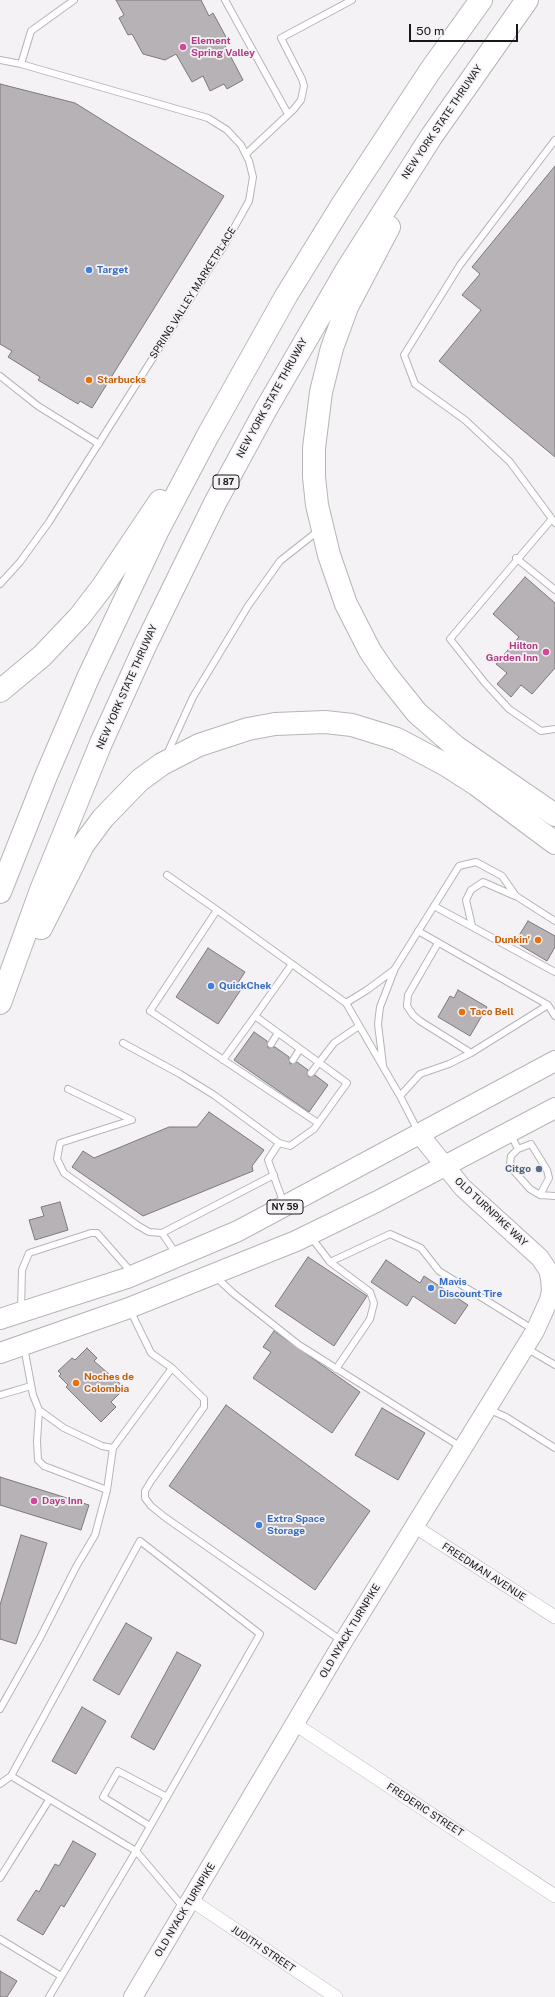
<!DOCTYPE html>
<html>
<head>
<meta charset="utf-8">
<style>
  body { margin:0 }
  #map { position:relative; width:555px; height:1997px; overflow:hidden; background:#f5f2f6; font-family:"Public Sans",sans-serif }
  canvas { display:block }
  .scale { position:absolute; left:409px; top:24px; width:109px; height:18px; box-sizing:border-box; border:2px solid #181819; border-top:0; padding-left:5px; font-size:12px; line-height:14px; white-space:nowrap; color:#181819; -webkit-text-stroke:3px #f5f2f6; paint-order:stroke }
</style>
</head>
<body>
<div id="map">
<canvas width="555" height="1997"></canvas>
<div class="scale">50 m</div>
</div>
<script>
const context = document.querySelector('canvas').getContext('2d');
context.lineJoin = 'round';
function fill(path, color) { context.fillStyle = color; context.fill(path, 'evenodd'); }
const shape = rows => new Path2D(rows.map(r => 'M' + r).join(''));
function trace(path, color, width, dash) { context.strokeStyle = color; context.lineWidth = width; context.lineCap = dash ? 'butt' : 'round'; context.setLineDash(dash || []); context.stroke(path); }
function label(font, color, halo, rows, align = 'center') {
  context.font = font + ' "Public Sans",sans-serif'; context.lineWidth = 3.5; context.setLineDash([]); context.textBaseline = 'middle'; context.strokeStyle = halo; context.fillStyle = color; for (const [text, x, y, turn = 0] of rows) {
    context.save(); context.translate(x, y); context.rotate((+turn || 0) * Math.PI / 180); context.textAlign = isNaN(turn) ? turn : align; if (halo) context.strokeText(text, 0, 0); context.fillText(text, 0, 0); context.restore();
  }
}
const building = shape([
  [116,0,201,0,209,16,213,13,226,37,222,40,243,80,227,89,224,84,210,91,203,76,192,82,176,54,165,60,143,54,132,34,128,35,119,18,124,15,116,0],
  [0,84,75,103,224,196,92,408,80,401,78,404,38,380,40,377,8,357,12,351,0,344,0,84],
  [555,166,555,457,439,361,481,310,462,295,480,274,472,267,555,166],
  [525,577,555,603,555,668,532,694,521,685,511,697,497,684,507,673,496,664,519,637,493,614,525,577],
  [528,921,555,936,555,947,547,961,515,942,528,921],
  [208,948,245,972,237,984,242,988,218,1024,176,997,208,948],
  [458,990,487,1007,470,1036,438,1017,450,996,454,998,458,990],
  [254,1032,267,1041,268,1048,275,1047,289,1057,290,1064,297,1062,308,1070,307,1074,309,1077,315,1075,328,1085,309,1112,234,1060,254,1032],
  [209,1112,264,1150,252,1166,253,1171,143,1216,72,1167,83,1151,94,1158,169,1127,197,1127,209,1112],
  [60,1202,68,1230,35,1240,29,1220,44,1216,41,1207,60,1202],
  [308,1257,367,1296,334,1346,275,1306,308,1257],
  [386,1260,420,1283,424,1276,468,1305,455,1324,413,1296,407,1306,371,1282,386,1260],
  [274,1331,360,1392,332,1433,253,1378,271,1352,263,1347,274,1331],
  [87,1348,97,1358,94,1361,125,1388,111,1402,116,1407,101,1422,66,1387,68,1385,59,1376,61,1374,58,1371,72,1358,75,1360,87,1348],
  [226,1405,370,1511,315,1590,169,1486,226,1405],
  [382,1408,425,1433,398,1480,355,1455,382,1408],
  [0,1477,89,1505,81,1530,0,1505,0,1477],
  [21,1535,47,1543,16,1644,0,1639,0,1605,21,1535],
  [126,1623,152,1638,119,1695,93,1680,126,1623],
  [177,1652,201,1665,154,1750,131,1737,177,1652],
  [82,1707,106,1721,76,1774,52,1761,82,1707],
  [73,1841,96,1854,64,1907,61,1905,43,1935,17,1920,36,1890,39,1892,55,1864,59,1866,73,1841],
  [0,1971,17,1981,7,1997,0,1997,0,1971]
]);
fill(building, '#b6b2b5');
trace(building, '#7d797b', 1);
const lane = shape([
  [225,0,288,114],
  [0,60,21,64,208,118,227,130,241,145,249,161,253,177,249,201,225,244,49,522,20,562,0,584],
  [21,64,31,31,74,0],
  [555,140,460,265,404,355,415,384,465,420,510,462,555,523],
  [246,154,294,109,301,100,304,86,302,79,281,38,352,0],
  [0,376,38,406,99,444],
  [551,520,450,639,485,683,509,709,541,731,555,729],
  [516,558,555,590],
  [167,754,193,697,248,606,280,561,318,531],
  [167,875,217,910],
  [434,906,555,972],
  [472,926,466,900,471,890,483,882,515,896],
  [418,931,548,1005,555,1016],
  [438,943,408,995,407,1006,413,1015,420,1021,471,1053],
  [346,1003,367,990,394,970,459,866,476,862,502,876,516,896,555,921],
  [123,1043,180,1074,214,1095,279,1143,290,1146,314,1129,347,1083,255,1016,292,964],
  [271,1044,278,1033],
  [223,1060,255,1016],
  [293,1060,300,1049],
  [383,1065,378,1024,380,1007,394,971],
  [311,1073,334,1043,359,1026],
  [68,1089,132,1120,60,1143,57,1159,64,1173,137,1225,149,1232,162,1233],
  [400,1096,420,1074,449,1064,471,1053,548,1005],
  [318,1123,150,1011,217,910,346,1003,400,1096,418,1131],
  [511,1135,518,1149,511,1156,510,1164,514,1171,530,1189,540,1195,555,1196],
  [279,1143,268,1160,284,1204],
  [518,1149,531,1144,547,1170,549,1178,540,1195],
  [311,1237,330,1262,390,1234,421,1248,439,1271,534,1330],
  [177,1255,162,1233,274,1175],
  [330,1262,370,1292,374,1303,370,1319,336,1369],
  [216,1277,233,1293,299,1345,461,1447],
  [21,1310,22,1270,29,1253,91,1233,97,1233,132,1273],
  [24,1347,33,1395,39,1410,64,1428,102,1446,113,1448,172,1368,151,1353,130,1310],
  [526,1348,555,1365],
  [172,1368,204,1399,204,1407,151,1481,145,1491,145,1498,151,1506,166,1518,342,1641],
  [0,1395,31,1386],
  [488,1409,506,1417,555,1448],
  [39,1410,37,1441,38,1460,44,1466,107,1490],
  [0,1709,40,1638,76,1567,95,1535,107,1490,113,1448],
  [11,1776,136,1851,184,1908],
  [0,1784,11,1776,140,1541,260,1634,136,1851,49,1997],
  [150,1826,103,1797,118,1771,167,1797],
  [0,1878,49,1800],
  [0,1939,61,1976]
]);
const street = shape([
  [414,1526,555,1617],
  [295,1724,555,1896],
  [191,1900,336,1997]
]);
const secondary = shape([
  [133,1997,343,1642,535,1331,549,1300,551,1291,550,1278,548,1270,540,1258,463,1188,420,1135]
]);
const primary = shape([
  [0,1319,127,1278,238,1231,555,1061],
  [0,1353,129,1308,296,1241,378,1201,555,1108]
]);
const highway = shape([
  [389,227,347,307,332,348,321,392,314,448,314,477,317,505,329,555,346,604,370,651,385,673,417,713,456,747,555,815],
  [0,691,42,656,80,616,103,586,160,501],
  [0,892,46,776,88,678,157,532,207,437,286,296,342,205,430,71,481,0],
  [41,928,83,845,103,818,140,780,162,764,199,745,248,729,275,724,325,722,352,725,397,739,446,765,477,785,555,843],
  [0,1003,41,890,101,743,145,646,215,503,266,409,346,271,431,137,527,0]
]);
trace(lane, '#b7b4b8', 8);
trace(street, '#b7b4b8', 14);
trace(secondary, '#b7b4b8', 20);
trace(primary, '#b7b4b8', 22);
trace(highway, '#b7b4b8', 24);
trace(lane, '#fff', 6);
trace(street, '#fff', 13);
trace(secondary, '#fff', 18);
trace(primary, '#fff', 20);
trace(highway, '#fff', 22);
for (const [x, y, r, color] of [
  [183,47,4,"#d1479c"],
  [89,270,4,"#3f7fe0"],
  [89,380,4,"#e8710a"],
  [546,652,4,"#d1479c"],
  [538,940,4,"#e8710a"],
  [211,986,4,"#3f7fe0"],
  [462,1012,4,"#e8710a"],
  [539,1169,4,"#5c6f8a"],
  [431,1288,4,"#3f7fe0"],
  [76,1383,4,"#e8710a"],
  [34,1501,4,"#d1479c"],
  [259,1525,4,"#3f7fe0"]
]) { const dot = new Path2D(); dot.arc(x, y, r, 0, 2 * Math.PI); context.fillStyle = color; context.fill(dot); trace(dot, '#f5f2f6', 1.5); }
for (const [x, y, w] of [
  [226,482,26],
  [285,1207,36]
]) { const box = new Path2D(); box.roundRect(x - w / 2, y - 7, w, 14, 3); context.fillStyle = '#f5f2f6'; context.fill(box); trace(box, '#181819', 1); }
label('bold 9px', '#181819', null, [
  ["I 87",226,482],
  ["NY 59",285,1207]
]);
label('bold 10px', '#b23c85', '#f5f2f6', [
  ["Element",191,41],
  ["Spring Valley",191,53],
  ["Hilton",538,646,"right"],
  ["Garden Inn",538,658,"right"],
  ["Days Inn",42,1501]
], 'left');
label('10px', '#181819', '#f5f2f6', [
  ["NEW YORK STATE THRUWAY",442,122,-56],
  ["SPRING VALLEY MARKETPLACE",193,293,-58],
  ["NEW YORK STATE THRUWAY",272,398,-61],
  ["NEW YORK STATE THRUWAY",127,687,-66],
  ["OLD TURNPIKE WAY",491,1212,43],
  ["FREEDMAN AVENUE",484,1572,33],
  ["OLD NYACK TURNPIKE",350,1631,-59],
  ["FREDERIC STREET",425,1810,33],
  ["OLD NYACK TURNPIKE",185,1910,-59],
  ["JUDITH STREET",263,1949,34]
]);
label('bold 10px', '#366cbe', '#f5f2f6', [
  ["Target",97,270],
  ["QuickChek",219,986],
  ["Mavis",439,1282],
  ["Discount Tire",439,1294],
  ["Extra Space",267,1519],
  ["Storage",267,1531]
], 'left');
label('bold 10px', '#c56008', '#f5f2f6', [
  ["Starbucks",97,380],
  ["Dunkin'",530,940,"right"],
  ["Taco Bell",470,1012],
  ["Noches de",84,1377],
  ["Colombia",84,1389]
], 'left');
label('bold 10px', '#4e5e75', '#f5f2f6', [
  ["Citgo",531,1169]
], 'right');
</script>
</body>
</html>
